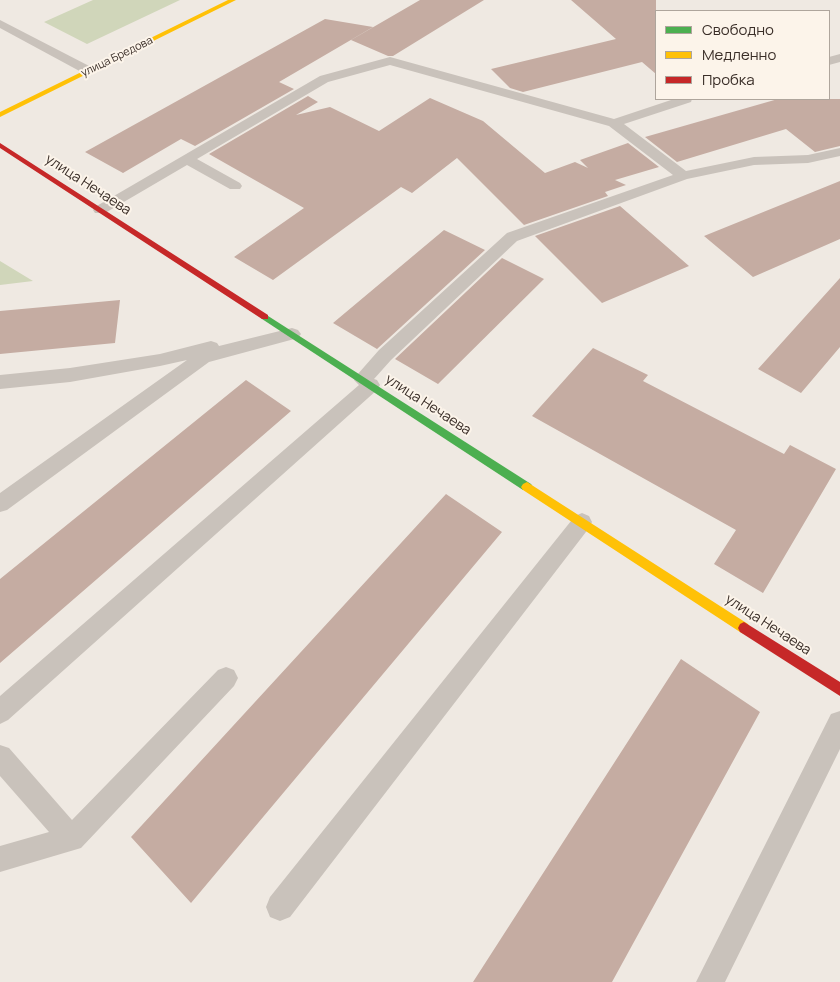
<!DOCTYPE html>
<html>
<head>
<meta charset="utf-8">
<style>
  body { margin:0 }
  #map { position:relative; width:840px; height:982px; overflow:hidden; background:#efe9e2; font-family:Manrope,sans-serif }
  canvas { display:block }
  .legend { position:absolute; left:655px; top:10px; width:175px; height:90px; box-sizing:border-box; background:#fcf4ea; border:1px solid #aea59c; margin:0; padding:6px 9px; list-style:none; font-size:15px; color:#3a2e28 }
  .legend li { display:flex; align-items:center; gap:10px; height:25px }
  .legend b { width:25px; border:1px solid #aea59c }
</style>
</head>
<body>
<div id="map">
<canvas width="840" height="982"></canvas>
<ul class="legend">
<li><b style="height:6px;background:#4caf50"></b>Свободно</li>
<li><b style="height:6px;background:#ffc107"></b>Медленно</li>
<li><b style="height:6px;background:#c62828"></b>Пробка</li>
</ul>
</div>
<script>
const context = document.querySelector('canvas').getContext('2d');
context.lineJoin = 'round';
function fill(path, color) { context.fillStyle = color; context.fill(path, 'evenodd'); }
const shape = rows => new Path2D(rows.map(r => 'M' + r).join(''));
function label(font, color, halo, rows, align = 'center') {
  context.font = font + ' Manrope,sans-serif'; context.lineWidth = 4; context.setLineDash([]); context.textBaseline = 'middle'; context.strokeStyle = halo; context.fillStyle = color; for (const [text, x, y, turn = 0] of rows) {
    context.save(); context.translate(x, y); context.rotate((+turn || 0) * Math.PI / 180); context.textAlign = isNaN(turn) ? turn : align; if (halo) context.strokeText(text, 0, 0); context.fillText(text, 0, 0); context.restore();
  }
}
fill(shape([
  [93,0,180,0,87,44,44,22],
  [0,261,33,281,0,285]
]), '#d0d6ba');
fill(shape([
  [420,0,484,0,393,56,388,56,351,40],
  [571,0,656,0,656,74,642,62,523,92,510,88,491,69,616,39],
  [325,19,373,27,279,82,294,89,195,146,181,139,123,173,85,152],
  [308,96,318,102,296,115,330,107,379,131,430,98,483,121,545,173,575,162,588,168,580,160,628,143,659,167,615,180,626,185,605,192,608,196,524,225,457,158,412,193,401,187,273,280,234,257,304,208,209,154],
  [778,99,840,99,840,146,815,152,786,129,677,162,645,137],
  [840,181,840,239,753,277,704,236],
  [620,206,689,266,602,303,535,236],
  [444,230,485,250,377,349,333,323],
  [502,258,544,279,438,384,395,359],
  [840,278,840,347,801,393,758,369],
  [120,300,115,343,0,354,0,311],
  [593,348,648,375,643,381,784,454,790,445,836,469,763,593,714,564,736,530,532,416],
  [246,380,291,411,0,663,0,579],
  [446,494,502,532,191,903,131,837],
  [681,659,760,712,612,982,473,982]
]), '#c5aca2');
fill(shape([
  [0,20,93,68,95,71,93,74,85,74,0,28,0,20],
  [840,54,840,62,829,65,829,57,840,54],
  [390,57,614,119,674,99,692,99,691,102,624,124,686,171,754,157,808,155,840,148,840,156,808,163,754,165,687,179,517,241,391,360,374,379,377,380,380,385,377,390,8,720,0,724,0,696,359,385,354,380,357,375,379,350,507,233,673,175,609,126,390,65,328,82,197,159,240,183,242,186,240,189,230,189,187,165,105,213,95,213,93,210,95,207,320,76,390,57],
  [292,328,298,330,301,334,298,338,209,362,7,510,0,512,0,493,187,360,160,366,70,382,0,389,0,375,70,368,160,354,211,341,217,343,219,346,292,328],
  [582,513,589,516,592,522,589,528,290,917,280,921,270,917,266,907,270,897,575,516,582,513],
  [226,667,234,670,238,678,234,686,81,848,0,872,0,846,49,832,0,776,0,745,9,748,72,820,218,670,226,667],
  [840,711,840,749,725,982,696,982,831,714,840,711]
]), '#c9c2bb');
fill(shape([
  [265,314,531,484,533,487,531,490,523,490,262,319,260,317,265,314]
]), '#4caf50');
fill(shape([
  [228,0,236,0,0,117,0,112,228,0],
  [527,482,748,624,750,628,748,632,744,634,740,632,523,490,521,487,523,484,527,482]
]), '#ffc107');
fill(shape([
  [0,143,268,315,268,319,262,319,0,148,0,143],
  [744,622,840,682,840,696,740,632,738,628,740,624,744,622]
]), '#c62828');
label('11px', '#3a2e28', '#fcf4ea', [
  ["улица Бредова",117,57,-26]
]);
label('14px', '#3a2e28', '#fcf4ea', [
  ["улица Нечаева",88,185,33],
  ["улица Нечаева",428,405,33],
  ["улица Нечаева",768,625,33]
]);
</script>
</body>
</html>
